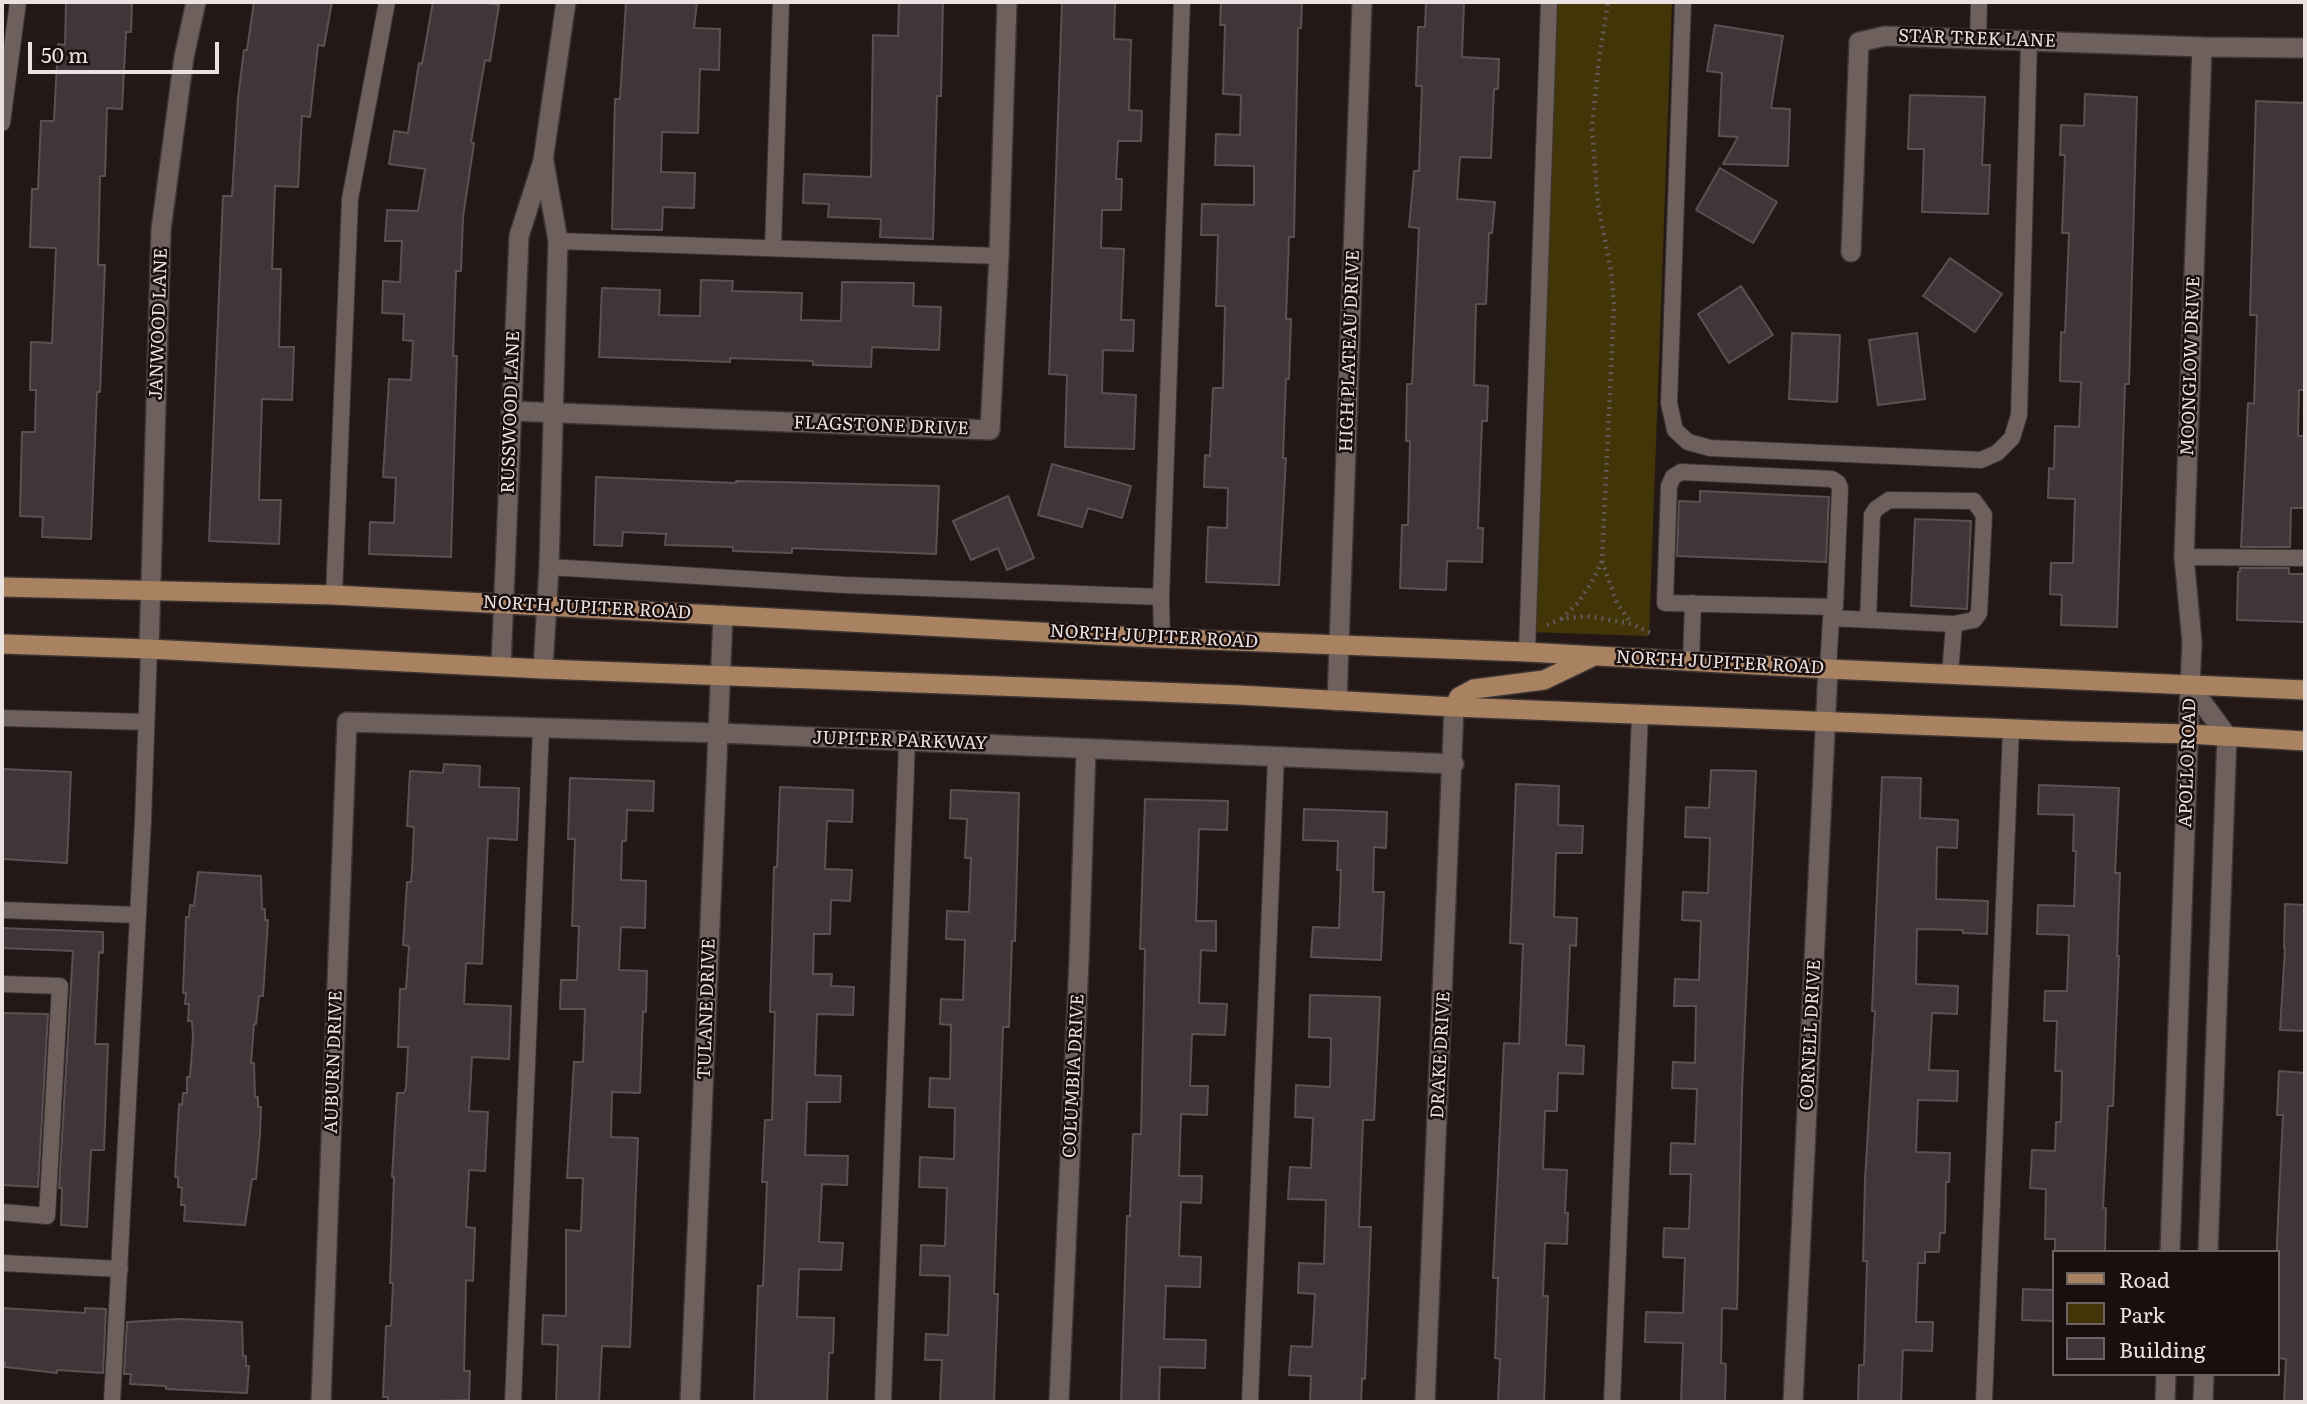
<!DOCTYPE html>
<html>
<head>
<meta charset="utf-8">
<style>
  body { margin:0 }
  #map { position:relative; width:2307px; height:1404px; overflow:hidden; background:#231816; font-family:Literata,serif }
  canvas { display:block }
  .frame { position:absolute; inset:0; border:4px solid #eae2e0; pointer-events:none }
  .legend { position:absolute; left:2052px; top:1250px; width:228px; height:126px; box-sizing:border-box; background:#1a0f0e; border:2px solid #6d6362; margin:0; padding:9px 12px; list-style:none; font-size:21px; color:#eae2e0 }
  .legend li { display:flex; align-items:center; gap:14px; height:35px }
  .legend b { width:35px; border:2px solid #6d6362 }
  .scale { position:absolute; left:28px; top:42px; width:191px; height:32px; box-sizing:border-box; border:4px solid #eae2e0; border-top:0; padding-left:9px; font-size:21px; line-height:24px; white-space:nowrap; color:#eae2e0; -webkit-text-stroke:5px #1a0f0e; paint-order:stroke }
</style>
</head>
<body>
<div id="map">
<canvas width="2307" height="1404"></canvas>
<div class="frame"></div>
<ul class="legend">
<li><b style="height:9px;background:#a98261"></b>Road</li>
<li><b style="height:19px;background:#423609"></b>Park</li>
<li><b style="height:19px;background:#413539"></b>Building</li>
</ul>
<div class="scale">50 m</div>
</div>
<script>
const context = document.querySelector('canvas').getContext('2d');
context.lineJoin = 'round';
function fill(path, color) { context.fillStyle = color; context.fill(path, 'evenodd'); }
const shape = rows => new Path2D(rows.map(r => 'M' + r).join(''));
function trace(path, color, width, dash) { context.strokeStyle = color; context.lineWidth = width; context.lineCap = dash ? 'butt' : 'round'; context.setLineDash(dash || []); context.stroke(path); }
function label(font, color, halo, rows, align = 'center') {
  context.font = font + ' Literata,serif'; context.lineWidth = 5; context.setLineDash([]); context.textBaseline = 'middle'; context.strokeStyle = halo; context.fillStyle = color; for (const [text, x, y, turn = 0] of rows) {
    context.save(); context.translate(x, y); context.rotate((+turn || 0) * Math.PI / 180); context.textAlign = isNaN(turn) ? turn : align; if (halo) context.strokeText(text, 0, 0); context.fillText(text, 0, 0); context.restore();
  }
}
fill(shape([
  [1551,2,1672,2,1649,636,1529,632]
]), '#423609');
const building = shape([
  [66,2,132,2,131,32,126,32,122,109,107,108,105,176,100,176,98,265,105,265,100,392,97,392,91,539,42,537,43,517,20,516,22,432,35,432,36,390,30,390,31,342,52,343,56,248,30,247,32,189,38,189,41,121,54,121,58,44,65,45,66,2],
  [254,2,332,2,324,46,318,45,310,117,302,116,298,187,275,186,272,269,281,269,279,347,294,347,292,400,262,399,259,500,281,500,279,544,209,541,223,196,232,196,238,98,244,50,247,50,254,2],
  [433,2,477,2,499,5,490,61,485,60,471,142,474,143,463,217,461,271,456,271,453,356,457,356,451,557,369,554,370,522,394,523,396,478,383,477,389,379,411,380,413,341,403,340,404,314,382,313,383,281,400,282,402,241,385,241,387,210,418,211,425,169,389,164,394,131,408,133,419,63,422,64,433,2],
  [626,2,697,2,694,28,720,29,719,70,700,69,698,133,662,132,661,172,695,173,694,208,663,207,662,230,612,229,615,99,620,99,626,2],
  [899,2,943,2,941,96,937,96,933,239,880,237,881,219,828,217,829,204,803,203,804,174,871,177,873,35,898,36,899,2],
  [1062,2,1115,2,1114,39,1131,40,1129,110,1142,111,1141,141,1118,141,1116,179,1122,179,1121,210,1102,210,1101,248,1124,249,1121,320,1134,320,1133,351,1103,350,1102,393,1136,395,1134,449,1065,447,1067,375,1049,374,1062,2],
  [1221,2,1302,2,1301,28,1298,28,1294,237,1289,237,1286,319,1291,319,1289,379,1286,379,1283,458,1286,458,1279,585,1206,582,1208,527,1227,528,1228,488,1204,487,1205,455,1210,456,1213,388,1223,388,1225,306,1216,306,1218,235,1201,235,1202,204,1254,205,1254,166,1215,165,1216,134,1240,135,1241,95,1223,94,1225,25,1220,25,1221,2],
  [1426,2,1464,2,1462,57,1499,59,1498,89,1494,89,1491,158,1460,157,1457,199,1495,202,1492,233,1489,233,1486,304,1476,304,1474,385,1488,386,1487,421,1482,421,1478,528,1483,528,1482,562,1447,561,1446,590,1400,588,1402,525,1408,525,1410,441,1406,441,1407,384,1412,384,1419,228,1409,227,1414,171,1419,171,1422,86,1416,86,1418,27,1425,27,1426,2],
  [1715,25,1783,36,1771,108,1790,109,1788,166,1723,164,1738,137,1719,136,1722,73,1707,71,1715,25],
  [2085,94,2137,97,2129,384,2125,384,2117,627,2061,625,2062,595,2050,594,2051,563,2073,563,2075,499,2048,498,2049,468,2054,469,2055,426,2079,427,2081,382,2060,381,2061,332,2065,333,2069,233,2062,233,2065,155,2060,155,2061,125,2084,126,2085,94],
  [1910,95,1985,97,1982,165,1990,165,1988,214,1922,212,1924,149,1908,149,1910,95],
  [2256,101,2305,103,2305,390,2299,390,2298,436,2305,436,2305,508,2291,508,2290,547,2241,547,2248,403,2254,404,2257,315,2250,315,2256,101],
  [1720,168,1777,202,1753,243,1696,210,1720,168],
  [1950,258,2002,294,1975,332,1923,296,1950,258],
  [701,280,733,281,732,291,802,293,801,320,841,321,842,282,914,283,913,306,941,307,939,350,872,347,871,367,813,365,813,361,730,358,730,362,599,357,602,288,660,290,659,315,700,316,701,280],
  [1741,286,1773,335,1729,363,1698,314,1741,286],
  [1792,333,1840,335,1837,402,1789,399,1792,333],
  [1917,333,1925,399,1878,405,1869,340,1917,333],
  [1052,464,1131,486,1122,518,1088,508,1082,527,1038,515,1052,464],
  [596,477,736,483,736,481,939,486,936,554,792,548,792,553,733,551,733,547,665,545,666,534,623,532,622,546,594,545,596,477],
  [1700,491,1829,497,1826,562,1677,556,1679,501,1700,502,1700,491],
  [1008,496,1034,558,1007,570,998,548,971,560,953,521,1008,496],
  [1915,519,1971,521,1967,609,1911,606,1915,519],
  [2240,568,2289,568,2289,574,2305,574,2305,622,2237,620,2238,572,2240,572,2240,568],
  [444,764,480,766,479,787,519,788,517,840,488,838,482,964,466,963,464,1004,511,1006,509,1059,472,1057,469,1111,488,1112,485,1171,469,1170,466,1227,475,1228,473,1281,466,1280,464,1371,470,1371,469,1400,388,1402,388,1397,383,1397,386,1326,391,1326,393,1283,390,1283,394,1177,392,1177,397,1093,404,1093,406,1088,408,1047,398,1047,400,989,406,989,409,946,403,945,407,882,411,882,412,871,414,827,407,826,410,771,443,773,444,764],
  [2,769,71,772,67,863,2,859,2,769],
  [1711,770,1756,771,1742,1091,1737,1309,1722,1308,1721,1363,1726,1364,1725,1402,1681,1402,1683,1343,1645,1342,1646,1312,1683,1313,1685,1258,1663,1257,1664,1228,1689,1229,1691,1174,1670,1174,1671,1143,1695,1144,1697,1089,1672,1088,1673,1062,1695,1063,1696,1006,1674,1006,1675,979,1699,980,1701,921,1682,920,1683,892,1708,893,1710,838,1685,837,1686,807,1709,808,1711,770],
  [1882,777,1921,778,1920,818,1958,820,1957,848,1937,847,1936,899,1988,901,1987,934,1963,933,1963,930,1917,929,1916,984,1958,986,1957,1014,1932,1013,1929,1070,1958,1071,1957,1101,1918,1100,1916,1152,1950,1153,1949,1182,1946,1182,1945,1233,1940,1233,1939,1252,1925,1252,1925,1263,1918,1263,1916,1322,1933,1322,1932,1351,1903,1350,1901,1402,1858,1402,1859,1365,1864,1365,1867,1261,1863,1261,1865,1180,1875,1011,1872,1011,1882,777],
  [570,778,654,781,653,811,627,810,626,841,622,841,621,880,646,881,645,928,621,927,619,970,647,971,646,1012,643,1011,640,1093,612,1092,611,1137,638,1138,630,1347,602,1346,599,1402,556,1402,558,1345,542,1344,543,1315,566,1316,566,1230,581,1231,583,1178,567,1178,574,1062,583,1062,585,1009,560,1009,561,980,577,980,579,926,572,926,575,839,568,839,570,778],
  [1516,784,1559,786,1558,825,1583,826,1582,853,1556,853,1554,917,1577,918,1576,946,1570,945,1566,1045,1584,1046,1583,1074,1558,1073,1557,1111,1545,1111,1543,1169,1567,1170,1565,1213,1568,1213,1567,1244,1545,1243,1543,1296,1548,1296,1544,1402,1498,1402,1500,1359,1495,1358,1498,1278,1493,1278,1504,1043,1519,1044,1523,944,1510,943,1516,784],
  [2039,785,2119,788,2115,873,2120,873,2117,956,2119,956,2113,1106,2108,1106,2103,1208,2106,1208,2105,1252,2055,1252,2055,1239,2045,1239,2046,1189,2030,1188,2032,1150,2055,1151,2056,1122,2061,1122,2062,1071,2055,1071,2057,1021,2044,1021,2045,991,2067,991,2069,935,2037,934,2038,905,2074,906,2076,851,2073,851,2074,815,2038,814,2039,785],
  [780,787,853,790,852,822,827,821,825,869,852,870,850,901,831,900,830,934,814,934,813,974,832,974,831,986,854,987,853,1015,817,1014,815,1075,841,1076,840,1102,807,1102,805,1155,848,1156,847,1185,822,1184,819,1242,843,1243,841,1270,799,1269,797,1317,834,1318,833,1353,829,1353,827,1402,754,1402,758,1286,763,1286,767,1182,762,1182,765,1120,772,1120,775,1012,770,1012,774,867,777,867,780,787],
  [951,790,1019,793,1015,941,1012,941,1009,1027,1003,1027,994,1294,998,1294,994,1402,940,1402,942,1360,925,1360,926,1334,948,1335,950,1276,920,1275,921,1245,945,1246,947,1188,919,1187,920,1157,954,1159,955,1108,929,1107,930,1078,950,1079,951,1025,940,1024,941,999,963,1000,965,940,946,939,947,911,969,912,971,858,965,858,967,819,950,818,951,790],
  [1145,799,1228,801,1227,830,1199,829,1196,921,1216,921,1216,951,1201,950,1199,1003,1227,1004,1225,1035,1192,1034,1190,1086,1208,1086,1207,1115,1181,1114,1179,1176,1202,1176,1201,1203,1181,1202,1179,1256,1201,1257,1200,1287,1166,1286,1164,1339,1206,1340,1205,1368,1160,1367,1159,1402,1121,1402,1127,1216,1130,1216,1133,1134,1141,1134,1145,949,1140,949,1145,799],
  [1304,809,1387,812,1386,848,1374,847,1373,892,1384,892,1381,960,1311,957,1313,927,1339,928,1341,870,1337,870,1338,841,1303,840,1304,809],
  [198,872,261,876,262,909,265,909,265,920,268,920,263,996,259,996,256,1024,254,1024,251,1063,254,1063,255,1097,258,1097,258,1107,261,1107,260,1134,256,1179,252,1179,245,1225,184,1221,185,1205,181,1205,182,1188,178,1187,178,1177,175,1177,179,1104,182,1105,183,1093,187,1093,187,1077,190,1077,193,1038,192,1021,188,1021,189,1004,185,1004,186,993,183,993,186,917,189,917,190,905,194,906,198,872],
  [2285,904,2305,905,2305,1031,2280,1030,2285,948,2284,948,2285,904],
  [2,928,103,932,103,953,99,952,95,1044,108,1044,104,1150,91,1150,87,1227,61,1225,62,1188,59,1188,73,951,2,948,2,928],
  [1310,995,1380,997,1374,1120,1363,1120,1359,1227,1371,1227,1365,1379,1362,1378,1361,1402,1310,1402,1311,1376,1289,1375,1291,1346,1312,1347,1315,1294,1298,1293,1299,1263,1324,1264,1326,1200,1288,1199,1290,1167,1311,1168,1313,1118,1295,1117,1296,1085,1330,1087,1331,1038,1309,1037,1310,995],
  [2,1013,48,1014,38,1187,2,1185,2,1013],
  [2279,1071,2305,1073,2305,1402,2284,1402,2286,1359,2277,1358,2277,1242,2283,1115,2277,1115,2279,1071],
  [2023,1289,2053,1290,2053,1321,2022,1320,2023,1289],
  [2,1308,85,1313,85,1308,106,1309,103,1373,57,1370,57,1373,5,1367,5,1362,2,1362,2,1308],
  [179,1319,242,1322,243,1356,246,1356,246,1366,249,1366,247,1393,166,1389,166,1386,130,1384,131,1374,124,1374,127,1322,179,1319]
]);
fill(building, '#413539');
trace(building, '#5d5053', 2);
const service = shape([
  [1683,2,1669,403,1675,430,1688,442,1710,448,1981,460,1997,453,2012,438,2019,415,2029,41],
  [1978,39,1979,2],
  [2,123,18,2],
  [558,241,999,256],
  [773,248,781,2],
  [2184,557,2305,558],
  [549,567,845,585,1161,597,1182,2],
  [334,595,350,199,387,2],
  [1161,597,1162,638],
  [1831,618,1954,624,1950,674],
  [1868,620,1872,515,1876,509,1889,500,1974,501,1984,515,1979,613,1974,620,1954,624],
  [1527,652,1549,2],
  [1691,661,1693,603],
  [1828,669,1831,618,1835,607,1840,488,1838,483,1832,479,1681,472,1673,477,1669,486,1665,603,1835,607],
  [2,718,146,722],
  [2,910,137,915],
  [2,984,60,986,47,1216,2,1212],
  [2,1263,120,1269],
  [112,1402,143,821,149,649],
  [513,1402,541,728],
  [883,1402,907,741],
  [1250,1402,1276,756],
  [1612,1402,1640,714],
  [1984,1402,2011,729]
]);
const minor = shape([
  [1851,252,1859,42,1885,36,2202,47,2305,48],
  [511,411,990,430,999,256,1007,2],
  [149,649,161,230,184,57,196,2],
  [501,666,519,236,543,161,566,2],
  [543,669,549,567,558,241,544,162],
  [2190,686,2192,642,2184,557,2202,47],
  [1337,701,1362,2],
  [321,1402,347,722,719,733,1454,764],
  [690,1402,723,615],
  [1059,1402,1079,960,1086,749],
  [1425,1402,1454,707],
  [1793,1402,1828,669]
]);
const tertiary = shape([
  [2190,686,2227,736,2208,1252],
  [2170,1252,2190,686],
  [2165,1402,2166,1374],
  [2203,1402,2204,1374]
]);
const primary = shape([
  [2,587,334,595,1154,638,1527,652,1828,669,2305,690],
  [2,644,149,649,543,669,1239,695,1454,707,2067,731,2189,734,2305,741],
  [1454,707,1459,697,1474,689,1544,680,1590,658]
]);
trace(service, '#3d3534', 18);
trace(minor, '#3d3534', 22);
trace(tertiary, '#3d3534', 22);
trace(primary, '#3d3534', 22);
trace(shape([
  [1602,561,1617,603,1631,623],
  [1561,619,1578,603,1592,582,1602,561,1614,306,1611,271,1598,205,1592,128,1599,59,1608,2],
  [1547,625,1561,619,1587,616,1632,624,1651,633]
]), '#625856', 4.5, [2, 5]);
trace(service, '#6d605d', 16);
trace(minor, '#6d605d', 19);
trace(tertiary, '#6d605d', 19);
trace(primary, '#a98261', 19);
label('18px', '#eae2e0', '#1a0f0e', [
  ["STAR TREK LANE",1977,39,2],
  ["JANWOOD LANE",159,324,-88],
  ["HIGH PLATEAU DRIVE",1350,351,-88],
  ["MOONGLOW DRIVE",2191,366,-88],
  ["RUSSWOOD LANE",511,412,-88],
  ["FLAGSTONE DRIVE",881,426,2],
  ["NORTH JUPITER ROAD",587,608,3],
  ["NORTH JUPITER ROAD",1154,637,3],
  ["NORTH JUPITER ROAD",1720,663,3],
  ["JUPITER PARKWAY",900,741,2],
  ["APOLLO ROAD",2188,763,-88],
  ["TULANE DRIVE",707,1009,-88],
  ["CORNELL DRIVE",1811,1035,-87],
  ["DRAKE DRIVE",1441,1055,-87],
  ["AUBURN DRIVE",334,1062,-88],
  ["COLUMBIA DRIVE",1074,1076,-87]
]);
</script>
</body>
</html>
